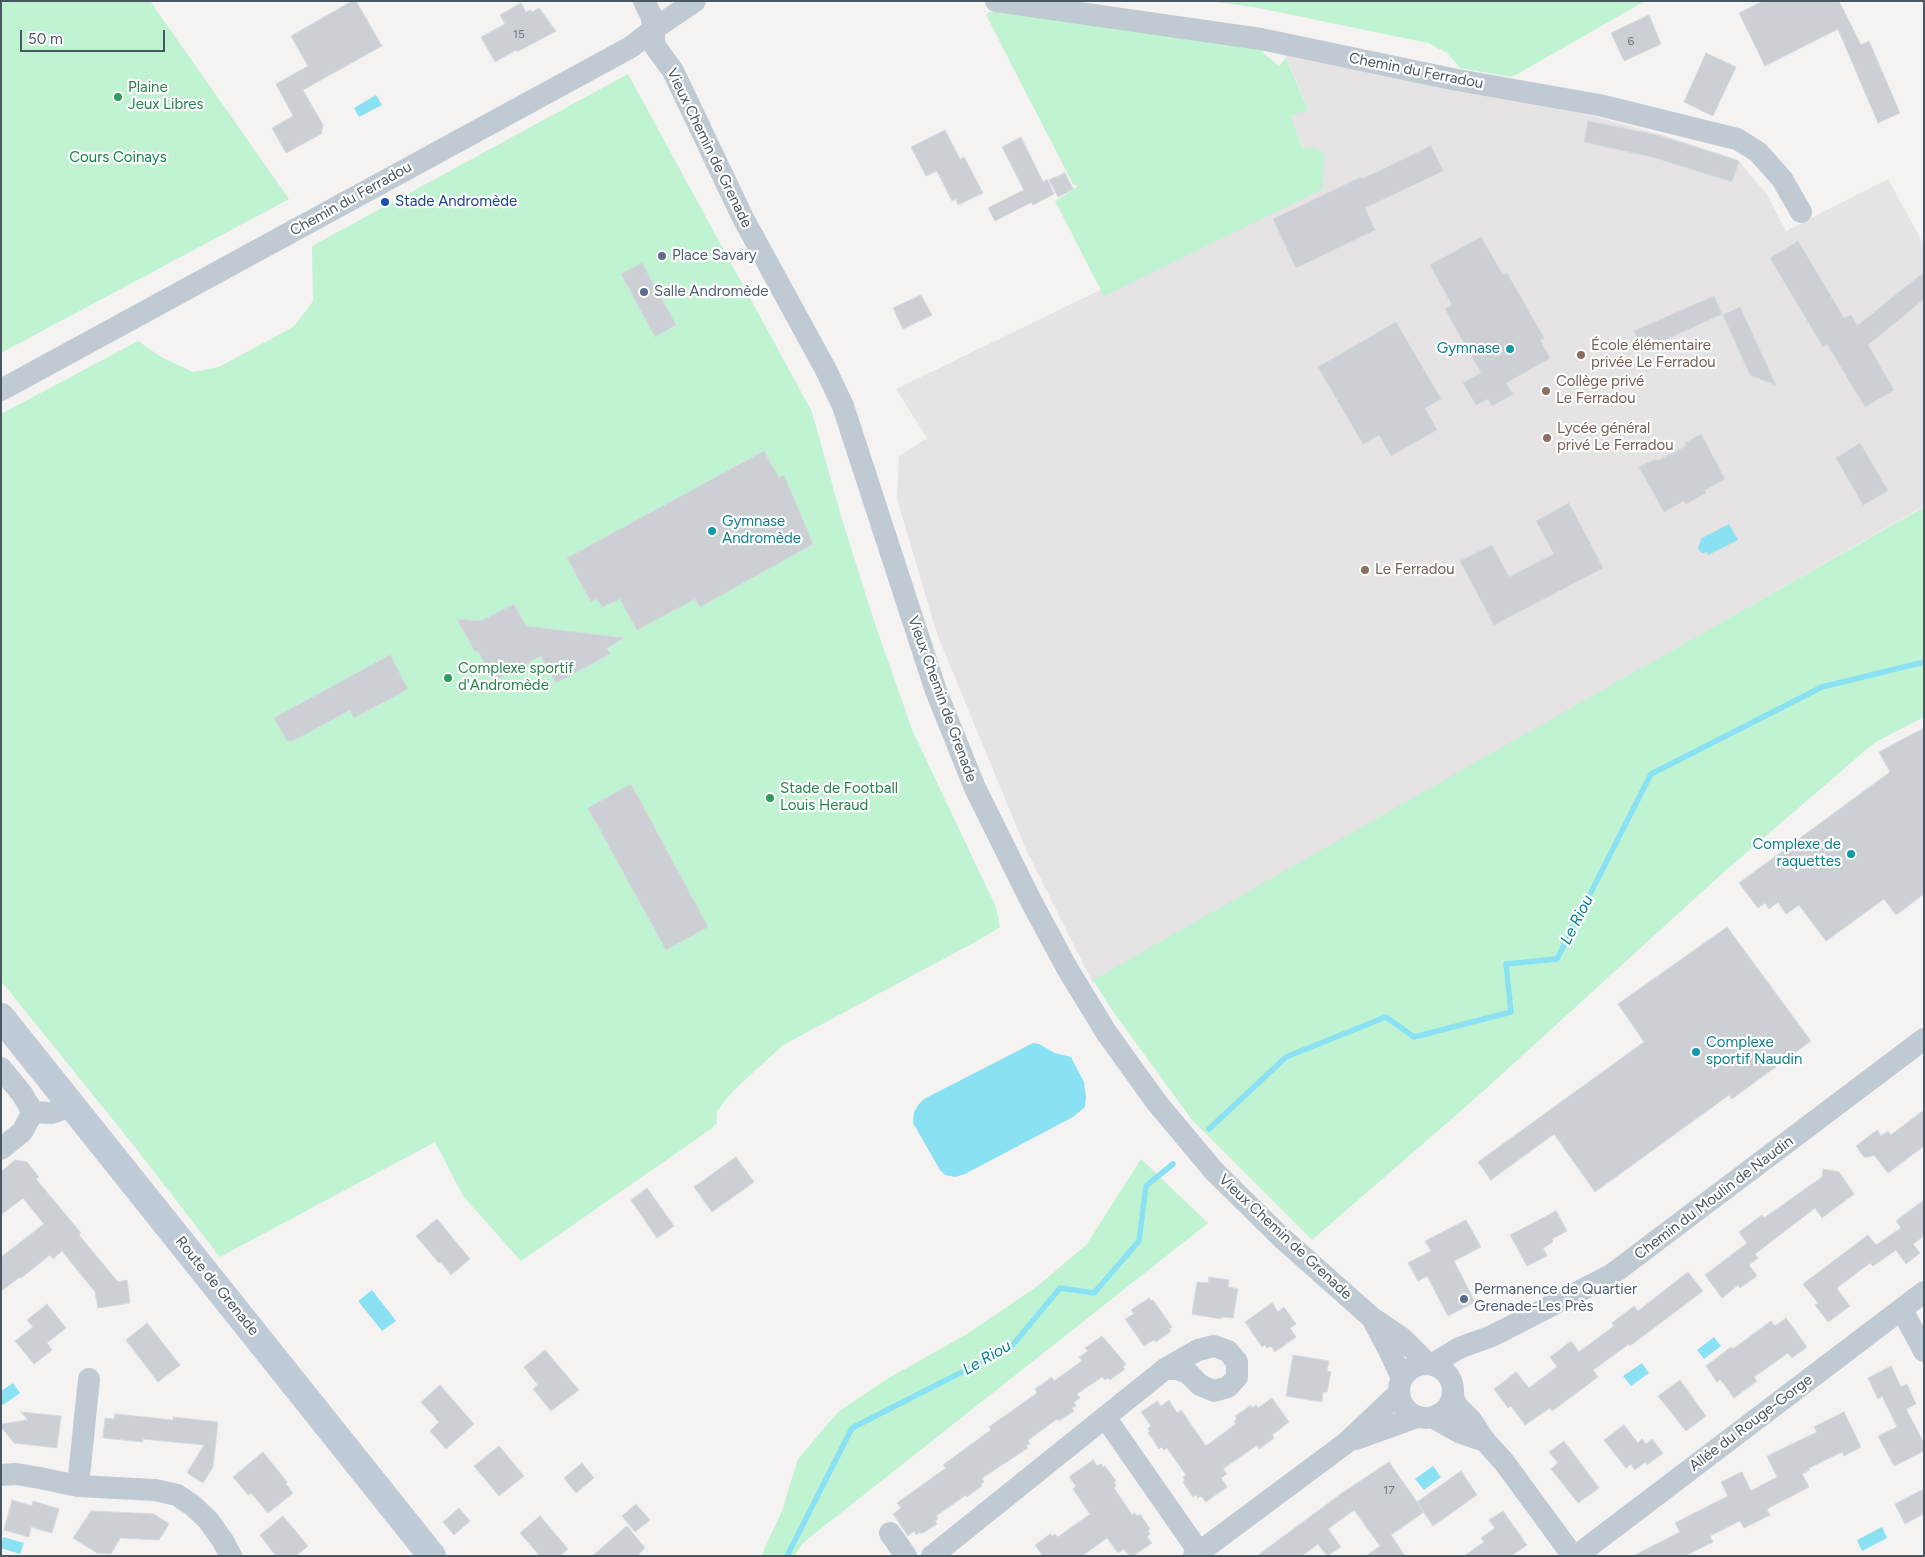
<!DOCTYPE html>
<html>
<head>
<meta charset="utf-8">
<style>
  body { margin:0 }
  #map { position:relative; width:1925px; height:1557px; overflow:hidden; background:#f5f2f2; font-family:Figtree,sans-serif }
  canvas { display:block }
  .frame { position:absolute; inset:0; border:2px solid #485762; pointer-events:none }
  .scale { position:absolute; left:20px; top:30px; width:145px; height:22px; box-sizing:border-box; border:2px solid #485762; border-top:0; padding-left:6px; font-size:15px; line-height:18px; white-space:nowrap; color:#485762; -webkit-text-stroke:4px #fff; paint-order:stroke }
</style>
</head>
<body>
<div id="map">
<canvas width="1925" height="1557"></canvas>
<div class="frame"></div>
<div class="scale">50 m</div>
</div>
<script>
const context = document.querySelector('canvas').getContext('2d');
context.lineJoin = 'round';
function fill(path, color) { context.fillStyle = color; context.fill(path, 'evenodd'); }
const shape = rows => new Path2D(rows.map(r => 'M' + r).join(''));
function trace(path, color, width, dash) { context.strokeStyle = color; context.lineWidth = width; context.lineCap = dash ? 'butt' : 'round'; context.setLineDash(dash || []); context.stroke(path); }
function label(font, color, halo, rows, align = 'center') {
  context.font = font + ' Figtree,sans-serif'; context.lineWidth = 4.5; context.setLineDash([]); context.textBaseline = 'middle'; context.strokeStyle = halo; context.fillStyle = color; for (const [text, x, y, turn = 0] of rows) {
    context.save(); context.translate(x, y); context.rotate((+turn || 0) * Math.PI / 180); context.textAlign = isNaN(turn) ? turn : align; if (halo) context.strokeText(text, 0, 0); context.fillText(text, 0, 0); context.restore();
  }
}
fill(shape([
  [1284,52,1582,113,1666,136,1738,160,1766,193,1786,231,1888,179,1924,245,1924,506,1093,983,1025,847,937,634,897,499,899,456,927,438,896,389,1317,185,1291,116,1308,109]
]), '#e6e3e4');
fill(shape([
  [1,1,150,1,289,199,1,353],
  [1208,1,1645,1,1512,77,1460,68,1447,53,1428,43,1254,7],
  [1005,11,1264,48,1263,53,1279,66,1286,58,1308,110,1291,116,1303,149,1313,147,1324,154,1323,189,1104,296,1055,201,1078,186,1073,184,986,15,989,12],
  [628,74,812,412,841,516,875,624,913,732,996,907,1000,927,979,940,783,1045,733,1091,717,1111,717,1123,711,1129,521,1261,463,1196,435,1142,220,1257,131,1142,1,981,1,414,138,341,161,357,193,372,219,367,293,327,306,311,313,301,312,246],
  [1924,507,1924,717,1874,743,1725,871,1479,1095,1312,1240,1192,1120,1112,1010,1093,980],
  [1141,1159,1208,1223,804,1542,794,1556,761,1556,782,1511,798,1459,838,1412,887,1379,967,1334,1039,1285,1087,1244]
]), '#bff3d2');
fill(shape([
  [376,95,382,105,359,117,354,108],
  [1729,524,1738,540,1708,555,1707,552,1703,553,1699,551,1698,547,1701,541,1700,539],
  [1033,1043,1039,1044,1055,1053,1071,1057,1084,1082,1086,1097,1085,1107,1073,1117,965,1174,955,1177,945,1175,940,1170,913,1123,914,1112,919,1104,924,1099],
  [372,1290,396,1321,382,1331,358,1301],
  [1714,1337,1721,1346,1704,1359,1697,1350],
  [1642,1363,1649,1373,1631,1386,1623,1376],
  [13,1383,20,1393,3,1405,1,1402,1,1391],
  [1433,1466,1441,1477,1424,1490,1415,1479],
  [1882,1527,1887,1538,1862,1551,1857,1540],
  [3,1537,24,1543,20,1554,1,1548]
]), '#8ae1f3');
trace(shape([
  [1209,1129,1286,1057,1386,1017,1414,1037,1511,1012,1506,964,1557,959,1651,774,1822,687,1924,662],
  [787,1556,852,1428,1011,1347,1060,1288,1094,1293,1139,1241,1146,1186,1173,1164]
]), '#8ae1f3', 5.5);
const building = shape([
  [352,1,356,1,382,46,303,90,323,125,321,134,286,153,272,128,293,116,276,84,308,66,291,36,352,1],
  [1763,1,1839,1,1861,45,1869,41,1900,113,1878,123,1838,29,1765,66,1739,13,1763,1],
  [521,3,526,12,531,10,532,12,539,8,556,31,517,52,516,50,495,62,481,37,505,24,500,15,521,3],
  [1649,15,1661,44,1624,61,1611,33,1649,15],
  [1706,53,1736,67,1713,116,1684,102,1706,53],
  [1588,121,1661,136,1739,161,1732,182,1656,158,1584,142,1588,121],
  [945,130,960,159,964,157,983,193,958,205,956,199,952,201,937,171,926,176,911,147,945,130],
  [1021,137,1043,182,1047,179,1054,194,1033,205,1032,202,995,221,988,208,1024,190,1002,147,1021,137],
  [1431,146,1443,171,1365,208,1375,230,1296,268,1273,219,1361,177,1362,179,1431,146],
  [1065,173,1073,189,1058,197,1049,180,1065,173],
  [1481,237,1503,275,1507,273,1544,338,1540,340,1550,358,1506,383,1513,394,1492,406,1488,399,1476,405,1463,383,1481,373,1445,309,1452,305,1430,265,1481,237],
  [1798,241,1844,318,1851,315,1857,326,1924,272,1924,299,1868,345,1894,390,1865,407,1827,344,1823,347,1770,258,1798,241],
  [642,263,676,325,655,337,621,274,642,263],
  [921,295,932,315,903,329,893,308,921,295],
  [1714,296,1722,314,1643,350,1634,331,1714,296],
  [1740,307,1776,385,1750,375,1723,315,1740,307],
  [1396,322,1441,399,1425,408,1437,430,1391,456,1379,435,1363,444,1318,367,1396,322],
  [1701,434,1725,479,1705,490,1706,493,1686,504,1684,501,1664,512,1639,467,1656,459,1657,461,1686,446,1685,443,1701,434],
  [1860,443,1888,491,1863,505,1836,458,1860,443],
  [764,451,779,478,784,475,813,544,700,607,695,599,637,630,620,599,602,607,597,599,591,602,567,558,764,451],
  [1569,503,1603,568,1494,625,1460,561,1492,545,1509,577,1554,554,1536,521,1569,503],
  [514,604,526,626,624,638,607,648,610,654,556,683,541,656,494,681,478,651,475,652,457,619,481,621,514,604],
  [390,655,408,689,354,718,350,710,293,741,287,741,274,718,390,655],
  [1924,728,1924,894,1896,915,1884,899,1826,941,1799,905,1786,914,1778,902,1769,909,1765,903,1758,908,1739,883,1890,772,1879,752,1924,728],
  [631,784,708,927,666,950,588,808,631,784],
  [1727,927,1811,1041,1732,1099,1729,1095,1595,1192,1554,1134,1491,1180,1478,1162,1644,1042,1618,1004,1727,927],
  [1924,1110,1924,1146,1888,1173,1874,1155,1870,1157,1864,1157,1856,1146,1877,1130,1881,1136,1888,1131,1891,1135,1924,1110],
  [736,1157,754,1182,712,1212,694,1187,736,1157],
  [15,1160,27,1162,39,1177,36,1179,81,1233,79,1235,118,1282,127,1280,130,1303,98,1308,95,1292,62,1251,53,1259,50,1255,21,1278,20,1277,1,1291,1,1257,44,1224,23,1198,1,1215,1,1172,15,1160],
  [1823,1169,1839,1172,1854,1194,1822,1218,1815,1208,1755,1254,1758,1258,1749,1265,1757,1276,1740,1288,1738,1285,1722,1298,1705,1275,1747,1243,1739,1232,1762,1215,1764,1218,1822,1177,1823,1169],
  [647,1188,674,1226,657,1238,631,1200,647,1188],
  [1924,1200,1924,1236,1913,1244,1920,1253,1906,1264,1896,1250,1873,1266,1870,1263,1838,1287,1837,1289,1850,1306,1828,1322,1815,1305,1818,1303,1803,1284,1868,1235,1876,1245,1901,1228,1896,1221,1924,1200],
  [1556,1211,1567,1231,1552,1239,1553,1242,1543,1248,1547,1256,1527,1266,1510,1235,1556,1211],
  [437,1219,470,1259,451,1275,441,1262,439,1263,416,1236,437,1219],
  [1466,1220,1481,1247,1454,1261,1475,1302,1448,1316,1427,1276,1418,1281,1408,1263,1431,1251,1425,1241,1466,1220],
  [1688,1272,1703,1291,1630,1346,1629,1344,1593,1370,1598,1377,1552,1411,1550,1408,1525,1425,1511,1406,1508,1408,1494,1389,1516,1372,1529,1388,1557,1367,1550,1357,1571,1341,1579,1352,1614,1326,1612,1323,1634,1306,1638,1311,1688,1272],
  [1209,1277,1229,1280,1228,1287,1238,1289,1233,1318,1222,1317,1221,1319,1192,1314,1197,1282,1208,1283,1209,1277],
  [1149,1298,1151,1301,1153,1300,1172,1327,1169,1329,1171,1331,1163,1337,1156,1342,1154,1340,1150,1342,1144,1346,1125,1319,1134,1314,1131,1310,1149,1298],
  [1272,1303,1278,1312,1284,1307,1296,1324,1290,1328,1296,1337,1275,1352,1271,1346,1267,1348,1265,1345,1262,1347,1245,1322,1272,1303],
  [47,1304,66,1328,47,1343,52,1350,34,1364,15,1341,33,1327,27,1320,47,1304],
  [1786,1318,1807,1347,1792,1358,1788,1353,1754,1377,1757,1381,1734,1398,1720,1379,1717,1382,1706,1366,1731,1347,1733,1349,1771,1321,1775,1326,1786,1318],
  [147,1323,180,1365,158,1382,126,1340,147,1323],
  [1102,1336,1126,1364,1123,1367,1125,1369,1110,1380,1108,1378,1105,1380,1102,1377,1077,1394,1080,1398,1074,1402,1076,1406,1072,1408,1074,1411,1059,1421,1057,1419,1028,1440,1030,1443,1026,1446,1028,1448,982,1478,984,1482,981,1484,982,1486,967,1497,966,1495,936,1516,938,1519,935,1521,937,1524,921,1534,920,1532,916,1535,914,1531,908,1536,893,1514,901,1508,897,1503,946,1468,943,1465,991,1430,989,1427,1037,1393,1035,1389,1052,1377,1054,1381,1082,1361,1079,1357,1088,1351,1085,1348,1102,1336],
  [545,1350,579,1390,551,1411,533,1389,538,1385,524,1367,545,1350],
  [1293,1355,1329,1361,1327,1371,1331,1372,1327,1392,1323,1392,1322,1402,1286,1396,1293,1355],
  [1891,1366,1901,1387,1907,1384,1916,1404,1906,1409,1924,1443,1924,1451,1894,1466,1878,1436,1897,1427,1882,1396,1878,1399,1868,1378,1891,1366],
  [1680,1380,1706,1416,1686,1431,1658,1396,1680,1380],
  [440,1385,474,1424,446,1449,430,1431,439,1422,421,1402,440,1385],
  [1272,1398,1289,1422,1272,1435,1274,1438,1259,1449,1257,1445,1223,1469,1227,1474,1221,1478,1227,1487,1206,1502,1201,1496,1198,1498,1196,1495,1193,1497,1183,1482,1185,1480,1183,1477,1186,1475,1167,1448,1164,1450,1161,1447,1159,1449,1154,1441,1148,1433,1150,1432,1148,1428,1151,1426,1141,1412,1157,1401,1161,1406,1169,1400,1177,1413,1181,1410,1206,1446,1236,1424,1234,1421,1237,1419,1235,1416,1243,1411,1251,1405,1253,1408,1256,1405,1258,1408,1272,1398],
  [21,1412,61,1416,57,1448,14,1443,1,1427,1,1424,28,1420,21,1412],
  [1844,1412,1861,1447,1844,1456,1842,1452,1809,1468,1810,1470,1802,1474,1809,1487,1767,1509,1770,1515,1744,1528,1740,1521,1710,1536,1713,1542,1685,1556,1633,1556,1680,1532,1675,1523,1728,1496,1721,1482,1742,1472,1751,1491,1777,1477,1767,1456,1817,1432,1814,1427,1844,1412],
  [115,1414,173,1420,173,1417,218,1422,213,1467,203,1483,187,1473,204,1445,143,1439,143,1442,103,1438,105,1418,114,1419,115,1414],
  [1624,1425,1638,1443,1642,1439,1646,1444,1652,1439,1663,1453,1647,1465,1645,1462,1635,1470,1631,1464,1626,1468,1604,1440,1624,1425],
  [1564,1441,1599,1488,1578,1503,1551,1469,1558,1463,1549,1452,1564,1441],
  [499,1446,524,1476,499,1496,474,1466,499,1446],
  [263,1452,287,1482,286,1484,293,1493,268,1513,251,1493,248,1495,233,1477,263,1452],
  [1093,1460,1097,1466,1101,1464,1103,1467,1105,1466,1116,1481,1114,1482,1116,1486,1114,1488,1132,1515,1135,1513,1137,1516,1140,1514,1150,1529,1148,1531,1150,1534,1147,1537,1152,1543,1133,1556,1129,1556,1124,1549,1118,1553,1107,1538,1082,1556,1043,1556,1035,1545,1050,1534,1052,1536,1055,1534,1058,1537,1090,1514,1073,1489,1076,1486,1069,1477,1093,1460],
  [1389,1462,1424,1512,1391,1535,1405,1556,1366,1556,1380,1546,1354,1510,1328,1529,1341,1547,1327,1556,1318,1544,1302,1556,1257,1556,1342,1493,1389,1462],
  [582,1463,594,1478,576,1493,564,1478,582,1463],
  [1461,1471,1477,1495,1433,1526,1417,1502,1461,1471],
  [1924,1489,1924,1514,1905,1524,1895,1504,1924,1489],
  [12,1500,32,1506,33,1501,59,1509,52,1533,31,1527,29,1537,4,1530,12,1500],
  [636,1504,650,1520,635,1532,622,1516,636,1504],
  [459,1508,470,1521,454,1535,443,1522,459,1508],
  [91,1511,154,1514,169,1524,159,1540,120,1538,111,1554,97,1553,73,1538,91,1511],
  [1503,1511,1527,1545,1511,1556,1464,1556,1484,1542,1481,1538,1495,1528,1489,1520,1503,1511],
  [283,1516,308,1546,296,1556,276,1556,260,1535,283,1516],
  [540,1516,568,1549,560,1556,540,1556,520,1533,540,1516],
  [627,1526,645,1548,637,1556,592,1556,627,1526]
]);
fill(building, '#ccd0d5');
trace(building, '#d6d9de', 1);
trace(shape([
  [644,1,651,15,654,29,654,45,673,71,743,218,826,370,843,406,936,691,975,788,1031,901,1067,968,1106,1032,1157,1103,1214,1171,1282,1238,1371,1317,1402,1338,1427,1363],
  [996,1,1261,39,1452,79,1599,105,1737,139,1758,152,1782,179,1801,212],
  [1,390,631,47,654,29,695,1],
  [1,1068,22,1094,33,1112,52,1113,73,1105],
  [1,1149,22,1132,33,1112],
  [1902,1310,1924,1351],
  [1373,1320,1389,1350,1402,1378],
  '1399 1391a27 27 0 1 1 54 0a27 27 0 1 1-54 0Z',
  [1433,1364,1459,1348,1492,1336,1611,1275,1924,1039],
  [1453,1397,1457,1406,1471,1420,1485,1441,1504,1462,1573,1556],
  [1105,1417,1199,1552],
  [1432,1417,1459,1432,1485,1441],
  [1356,1439,1417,1417],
  [1,1475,16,1474,40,1478,78,1486,155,1490,177,1495,192,1505,208,1520,223,1541,231,1556],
  [78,1486,89,1379],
  [890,1533,906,1556],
  [932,1556,1165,1369,1198,1350,1214,1346,1228,1351,1237,1362,1237,1377,1228,1387,1214,1391,1200,1385,1188,1373,1178,1369,1165,1369],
  [1194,1556,1346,1443,1399,1393],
  [1581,1556,1582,1552,1596,1541,1924,1292]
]), '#bfcad2', 22);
trace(shape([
  [1,1017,432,1556]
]), '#bfcbd7', 28);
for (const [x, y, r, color] of [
  [118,97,5,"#2e9e5b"],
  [385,202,5,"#1a4fb4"],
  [662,256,5,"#5c6f8a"],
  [644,292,5,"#5c6f8a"],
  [1510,349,5,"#0f9aa8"],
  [1581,355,5,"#8d6e63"],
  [1546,391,5,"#8d6e63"],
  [1547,438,5,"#8d6e63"],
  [712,531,5,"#0f9aa8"],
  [1365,570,5,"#8d6e63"],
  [448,678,5,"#2e9e5b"],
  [770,798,5,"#2e9e5b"],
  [1851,854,5,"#0f9aa8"],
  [1696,1052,5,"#0f9aa8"],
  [1464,1299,5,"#5c6f8a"]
]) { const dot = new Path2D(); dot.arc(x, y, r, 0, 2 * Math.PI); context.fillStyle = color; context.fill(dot); trace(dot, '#fff', 2); }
label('12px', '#69757f', null, [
  ["15",519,34],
  ["6",1631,41],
  ["17",1389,1490]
]);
label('15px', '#485762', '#fff', [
  ["Chemin du Ferradou",1416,71,11],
  ["Vieux Chemin de Grenade",709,148,64],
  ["Chemin du Ferradou",351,199,-29],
  ["Vieux Chemin de Grenade",942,699,70],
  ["Chemin du Moulin de Naudin",1714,1198,-37],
  ["Vieux Chemin de Grenade",1285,1237,43],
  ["Route de Grenade",217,1286,51],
  ["Allée du Rouge-Gorge",1751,1423,-37]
]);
label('15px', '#27864d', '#fff', [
  ["Plaine",128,88],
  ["Jeux Libres",128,105],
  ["Complexe sportif",458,669],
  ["d'Andromède",458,686],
  ["Stade de Football",780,789],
  ["Louis Heraud",780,806]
], 'left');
label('15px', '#108546', '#fff', [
  ["Cours Coinays",118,158]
]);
label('15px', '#164399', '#fff', [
  ["Stade Andromède",395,202]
], 'left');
label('15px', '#4e5e75', '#fff', [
  ["Place Savary",672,256],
  ["Salle Andromède",654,292],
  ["Permanence de Quartier",1474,1290],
  ["Grenade-Les Près",1474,1307]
], 'left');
label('15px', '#785e54', '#fff', [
  ["École élémentaire",1591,346],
  ["privée Le Ferradou",1591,363],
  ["Collège privé",1556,382],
  ["Le Ferradou",1556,399],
  ["Lycée général",1557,429],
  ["privé Le Ferradou",1557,446],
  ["Le Ferradou",1375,570]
], 'left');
label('15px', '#0d838f', '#fff', [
  ["Gymnase",1500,349],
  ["Gymnase",722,522,"left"],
  ["Andromède",722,539,"left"],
  ["Complexe de",1841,845],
  ["raquettes",1841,862],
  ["Complexe",1706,1043,"left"],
  ["sportif Naudin",1706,1060,"left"]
], 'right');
label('italic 16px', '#04809a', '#fff', [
  ["Le Riou",1577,920,-63],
  ["Le Riou",987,1358,-30]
]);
</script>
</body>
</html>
